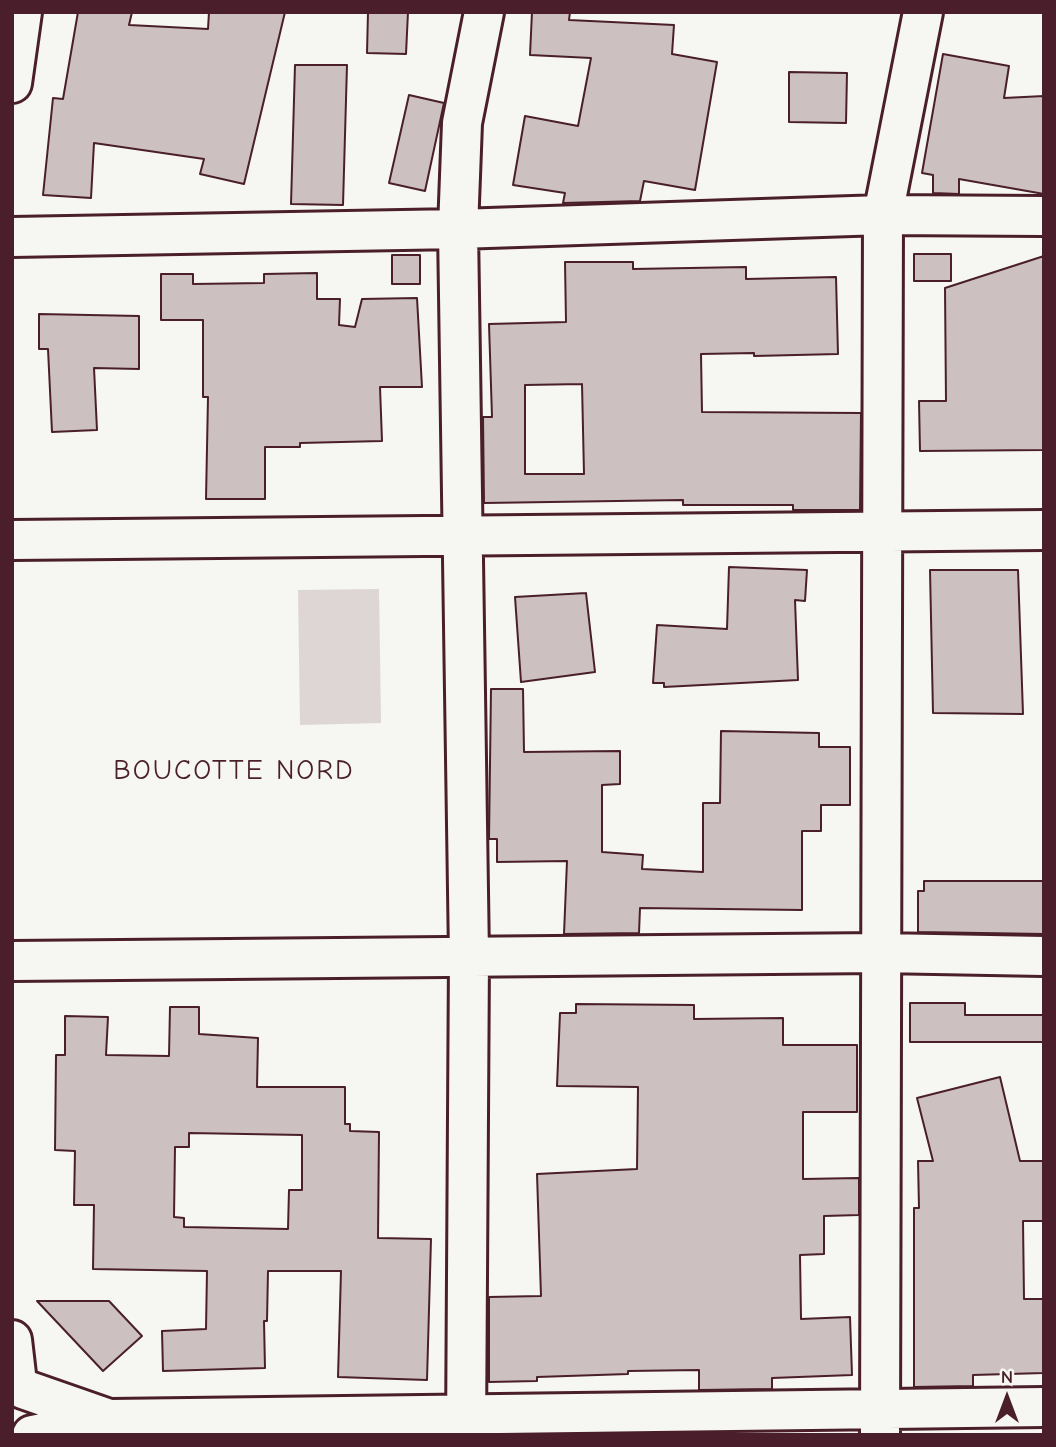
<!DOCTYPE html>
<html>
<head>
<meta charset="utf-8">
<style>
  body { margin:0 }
  #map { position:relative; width:1056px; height:1447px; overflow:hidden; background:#f6f6f2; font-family:"Comic Neue",sans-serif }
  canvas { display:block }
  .frame { position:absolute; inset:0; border:14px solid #4a1f2b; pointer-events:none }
  .north { position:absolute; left:972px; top:1363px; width:70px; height:70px; -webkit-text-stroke:5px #f6f6f2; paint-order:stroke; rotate:0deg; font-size:19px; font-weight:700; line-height:28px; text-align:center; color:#4a1f2b }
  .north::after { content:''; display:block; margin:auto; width:24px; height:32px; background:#4a1f2b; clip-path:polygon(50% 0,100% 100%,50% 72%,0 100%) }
</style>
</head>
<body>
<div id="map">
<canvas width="1056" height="1447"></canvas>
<div class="frame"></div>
<div class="north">N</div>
</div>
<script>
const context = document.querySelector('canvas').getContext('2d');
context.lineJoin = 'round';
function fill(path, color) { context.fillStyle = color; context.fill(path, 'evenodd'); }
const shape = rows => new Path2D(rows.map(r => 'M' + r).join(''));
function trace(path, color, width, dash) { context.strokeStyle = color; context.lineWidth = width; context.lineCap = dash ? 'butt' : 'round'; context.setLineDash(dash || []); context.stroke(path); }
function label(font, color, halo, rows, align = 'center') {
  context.font = font + ' "Comic Neue",sans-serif'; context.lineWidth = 5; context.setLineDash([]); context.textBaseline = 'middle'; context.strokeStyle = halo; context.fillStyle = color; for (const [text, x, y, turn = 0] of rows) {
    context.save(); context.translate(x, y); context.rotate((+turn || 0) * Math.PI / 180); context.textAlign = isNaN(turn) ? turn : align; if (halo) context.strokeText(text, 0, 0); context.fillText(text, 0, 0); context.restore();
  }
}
fill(shape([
  [379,589,381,723,300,725,298,590]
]), '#ddd6d5');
const building = shape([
  [78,12,132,12,129,25,208,29,209,12,285,12,244,184,200,174,204,159,94,143,91,198,43,195,53,98,63,99,78,12],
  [368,12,408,12,406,54,367,53,368,12],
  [532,12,570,12,569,20,674,25,672,54,717,62,695,190,644,181,640,201,563,203,565,193,513,185,525,116,578,126,591,58,530,55,532,12],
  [943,54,1009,66,1004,98,1044,96,1044,194,959,179,959,194,933,193,933,175,922,173,943,54],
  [295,65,347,65,343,205,291,204,295,65],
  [789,72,847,73,846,123,789,122,789,72],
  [409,95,444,103,425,191,389,183,409,95],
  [914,254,951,254,951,281,914,281,914,254],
  [392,255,420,255,420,284,392,284,392,255],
  [1044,256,1044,450,920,451,919,401,946,401,945,288,1044,256],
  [565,262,633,262,633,269,746,267,746,279,836,277,838,354,754,356,754,353,701,354,702,412,861,413,860,510,793,510,793,505,683,505,683,500,484,503,483,417,492,417,489,324,566,322,565,262],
  [582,384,584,474,525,474,525,385,582,384],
  [317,273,317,299,340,299,339,325,355,327,362,299,417,298,422,387,380,387,382,441,300,443,300,447,265,447,265,499,206,499,208,397,203,397,203,320,161,320,161,274,193,274,193,284,264,283,264,274,317,273],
  [39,314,139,316,139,369,94,368,97,430,52,432,48,349,39,349,39,314],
  [729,567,807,570,805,601,795,600,798,680,664,687,664,683,653,683,657,625,727,629,729,567],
  [930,570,1018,570,1023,714,933,713,930,570],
  [586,593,595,672,521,682,515,597,586,593],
  [491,689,523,689,524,752,620,751,620,784,602,785,602,852,643,855,642,869,703,872,703,803,720,803,721,731,819,733,819,747,850,747,850,805,821,805,821,831,802,831,802,910,640,908,639,933,564,934,567,861,497,862,497,839,489,839,491,689],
  [924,881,1044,881,1044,934,918,932,918,891,924,891,924,881],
  [910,1003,965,1003,965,1015,1044,1015,1044,1042,910,1042,910,1003],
  [576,1004,694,1005,694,1019,783,1018,783,1045,857,1045,857,1112,803,1112,803,1179,859,1178,859,1215,824,1216,824,1254,800,1255,801,1319,850,1317,852,1375,772,1378,772,1389,699,1390,699,1370,628,1371,628,1374,537,1377,537,1381,489,1382,489,1297,541,1296,537,1174,637,1169,638,1087,557,1086,560,1013,576,1013,576,1004],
  [170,1007,199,1007,199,1034,258,1038,257,1087,345,1087,345,1124,350,1124,350,1131,379,1132,378,1238,431,1239,427,1380,338,1377,341,1271,268,1271,267,1321,264,1321,265,1368,163,1371,162,1331,206,1329,207,1271,93,1269,94,1205,74,1205,75,1151,55,1150,56,1055,65,1055,65,1016,108,1017,106,1055,169,1056,170,1007],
  [189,1133,302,1135,302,1190,289,1190,288,1229,184,1227,184,1218,174,1217,175,1147,189,1147,189,1133],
  [1000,1077,1020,1161,1044,1161,1044,1221,1023,1221,1024,1299,1044,1299,1044,1373,973,1375,973,1386,914,1387,914,1208,919,1208,918,1161,933,1161,917,1098,1000,1077],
  [37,1301,109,1301,142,1336,103,1371,37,1301]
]);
fill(building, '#ccc1c0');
trace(building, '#4a1f2b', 2);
const minor = shape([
  [12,83,22,12],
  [12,237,458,229,883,215,1044,216],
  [12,540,1044,530],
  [12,961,880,953,1044,956],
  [12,1340,17,1383],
  [23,1389,109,1419],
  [32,1435,111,1419,1044,1407],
  [466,1435,469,956,458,229,462,123,484,12],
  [880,1435,883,215,923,12]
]);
trace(minor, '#4a1f2b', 44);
trace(minor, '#f6f6f2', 38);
context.letterSpacing = '2px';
label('28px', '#4a1f2b', '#f6f6f2', [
  ["BOUCOTTE NORD",234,771]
]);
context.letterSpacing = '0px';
</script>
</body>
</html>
